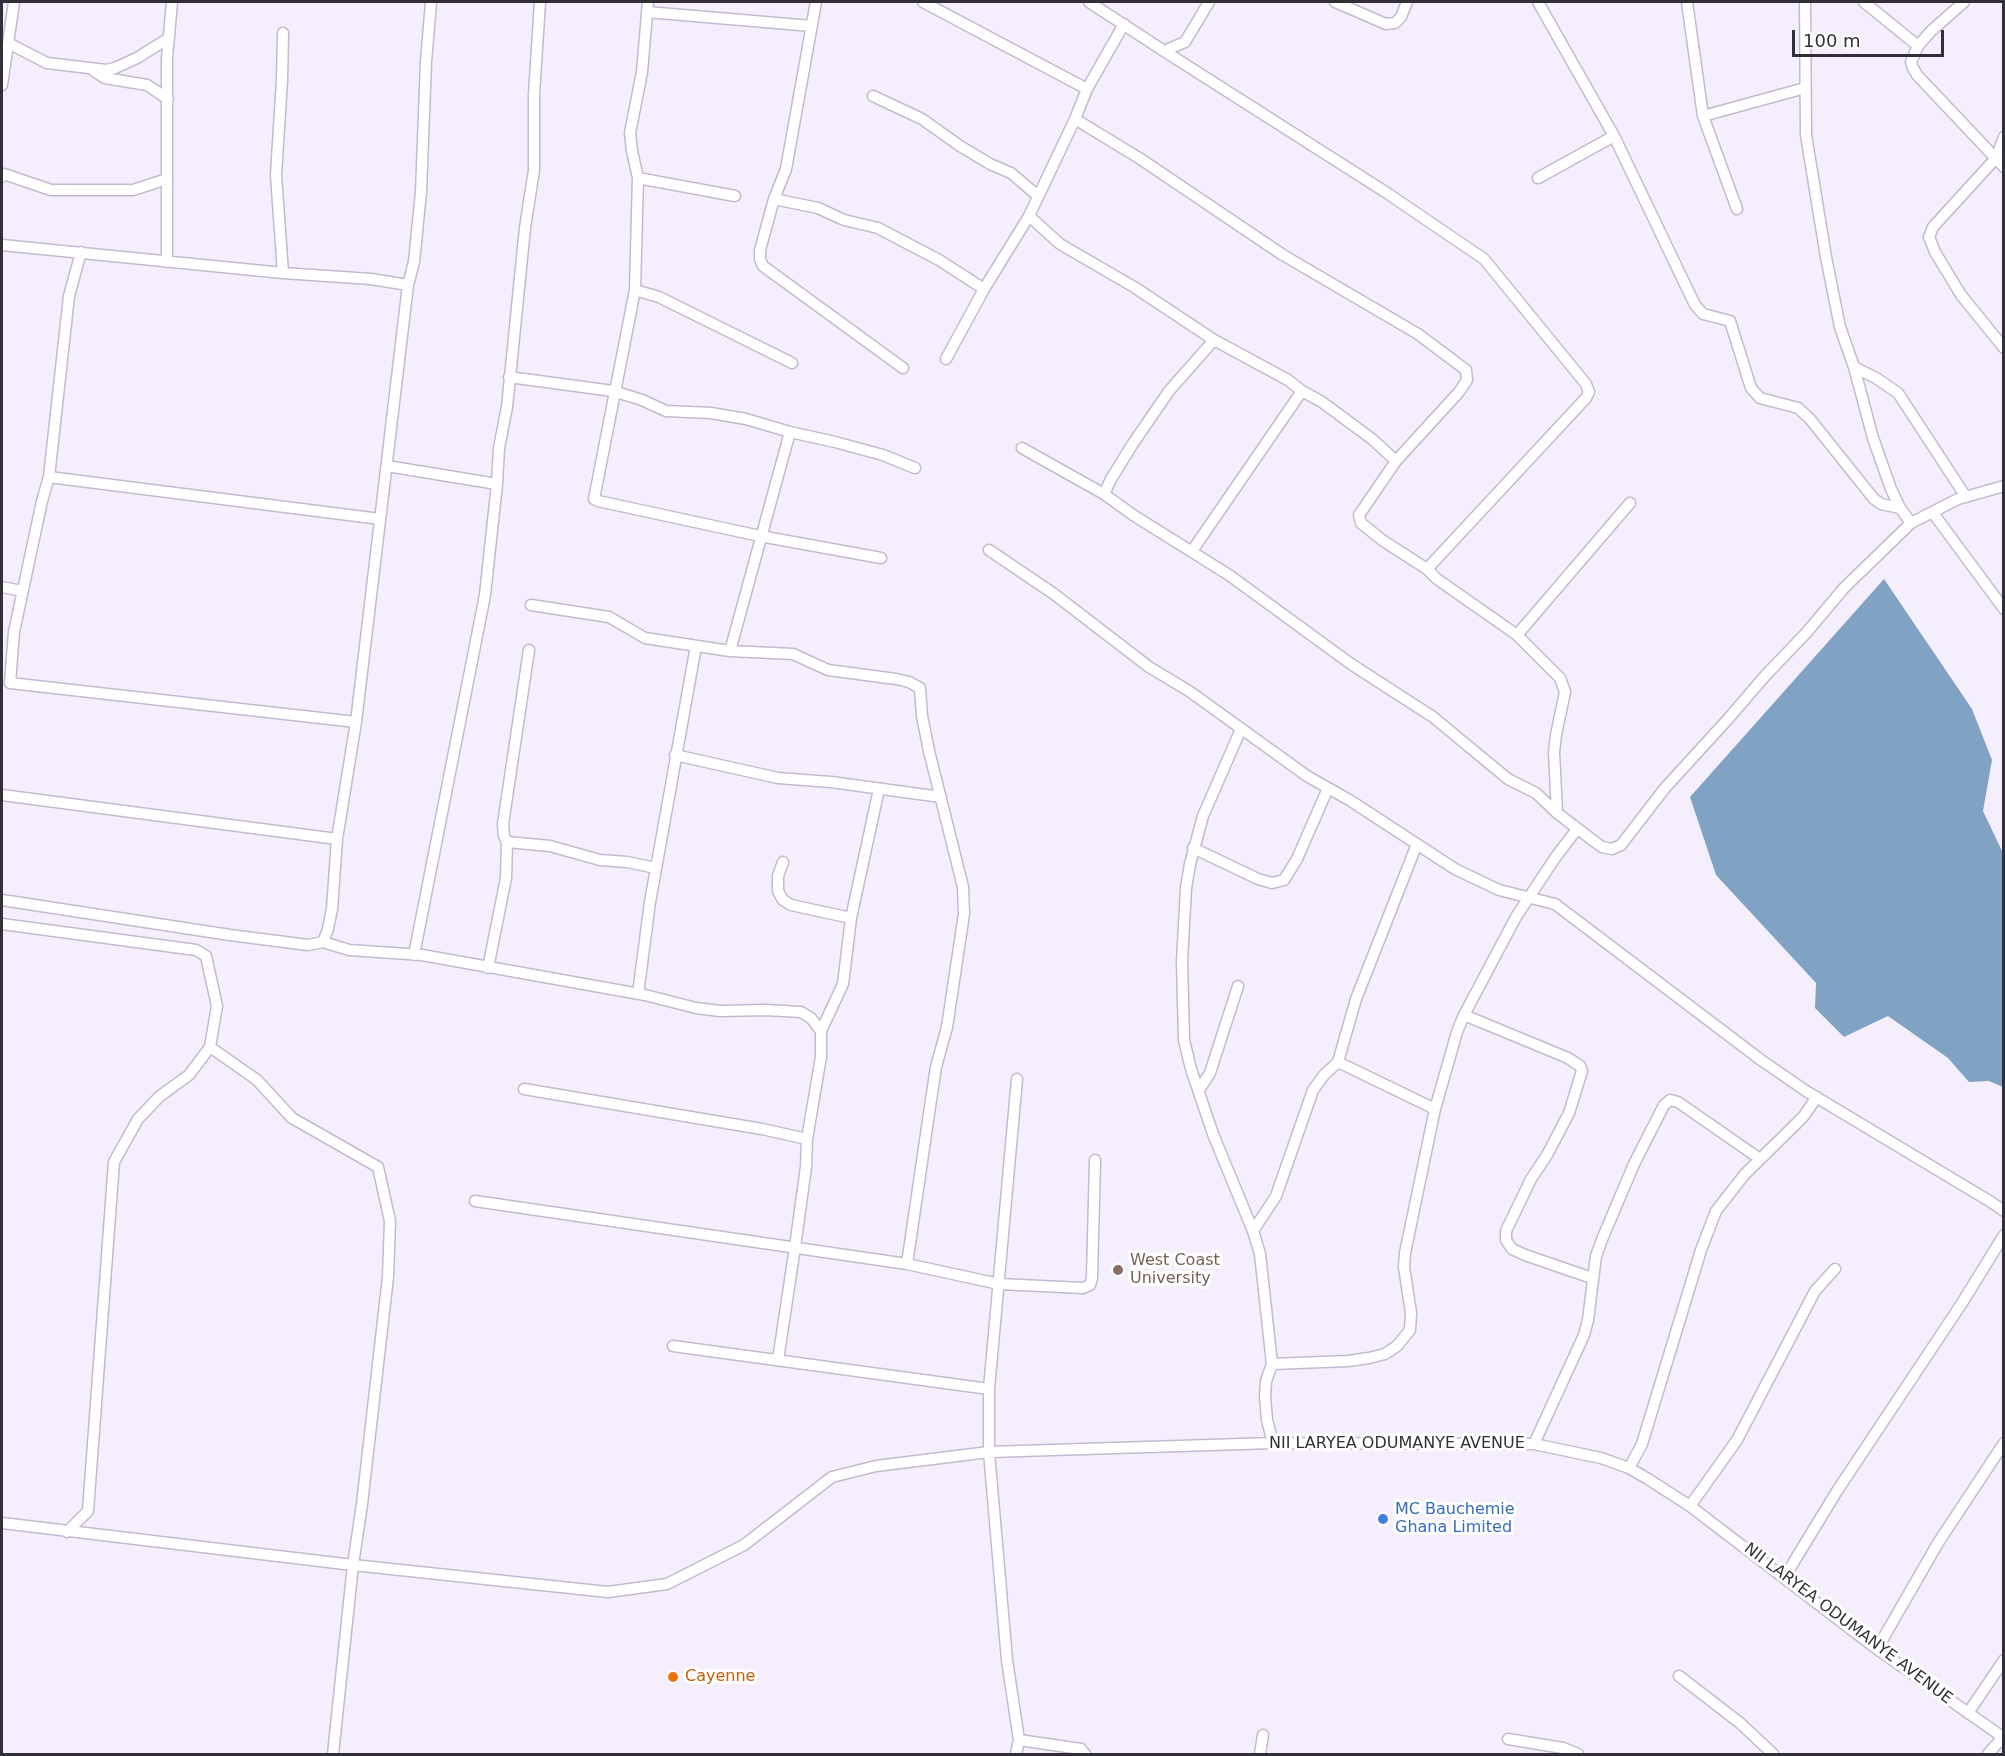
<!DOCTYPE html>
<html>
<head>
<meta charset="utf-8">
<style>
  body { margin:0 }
  #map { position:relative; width:2005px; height:1756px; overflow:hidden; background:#f5effd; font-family:"DejaVu Sans",sans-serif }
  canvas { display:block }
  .frame { position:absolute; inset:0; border:3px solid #332f38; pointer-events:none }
  .scale { position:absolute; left:1792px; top:30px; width:152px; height:27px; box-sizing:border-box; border:3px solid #332f38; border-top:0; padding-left:8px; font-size:18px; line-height:21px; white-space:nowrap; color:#332f38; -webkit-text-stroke:4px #fff; paint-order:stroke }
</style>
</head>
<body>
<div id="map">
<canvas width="2005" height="1756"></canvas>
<div class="frame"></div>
<div class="scale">100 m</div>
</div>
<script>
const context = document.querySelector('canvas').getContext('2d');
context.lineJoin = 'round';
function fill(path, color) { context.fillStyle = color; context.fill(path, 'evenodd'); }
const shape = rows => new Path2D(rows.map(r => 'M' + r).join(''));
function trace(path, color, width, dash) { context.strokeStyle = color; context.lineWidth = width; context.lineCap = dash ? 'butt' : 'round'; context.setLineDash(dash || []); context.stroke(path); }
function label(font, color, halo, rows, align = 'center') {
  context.font = font + ' "DejaVu Sans",sans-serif'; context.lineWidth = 6; context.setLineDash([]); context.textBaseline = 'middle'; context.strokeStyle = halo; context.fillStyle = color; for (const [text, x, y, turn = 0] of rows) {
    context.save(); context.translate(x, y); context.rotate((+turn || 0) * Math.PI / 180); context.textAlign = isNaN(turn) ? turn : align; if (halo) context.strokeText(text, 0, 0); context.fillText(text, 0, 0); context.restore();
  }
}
fill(shape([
  [1884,579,1972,709,1992,760,1983,811,2003,853,2003,1087,1989,1081,1969,1082,1948,1058,1888,1016,1844,1037,1815,1008,1816,983,1716,875,1690,797]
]), '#80a2c3');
const street = shape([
  [648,2,642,72,630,133,632,151,638,178,635,290,594,499,598,501,760,536,881,558],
  [816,2,786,169,774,199,760,250,760,259,763,266,903,368],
  [923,2,1087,89],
  [1089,2,1164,51,1387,193,1484,259,1586,384,1589,392,1586,398,1427,569],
  [1335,2,1386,24,1395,23,1401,17,1407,2],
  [1538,2,1614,136,1695,305,1703,314,1730,321,1751,388,1760,398,1798,408,1810,419,1874,499,1881,504,1900,508],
  [1687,2,1703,116,1737,209],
  [1805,2,1806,135,1826,257,1840,327,1854,367,1873,438,1891,489,1900,508,1911,523],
  [1864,2,1918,46],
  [1964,2,1931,31,1918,46,1911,62,1913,68,1917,75,2004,167],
  [647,12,812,26],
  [8,43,47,63,106,70,115,68,137,58,169,38],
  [1164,51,1185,42,1209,2],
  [94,71,105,78,147,85,168,99],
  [2,85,14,2],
  [873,96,922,119,960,146,990,164,1011,173,1038,196],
  [1703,116,1805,88],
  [1075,119,1139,158,1283,255,1418,334,1466,370,1467,380,1459,392,1396,461,1359,515,1361,523,1382,540,1427,569,1437,579,1517,635,1560,678,1565,692,1556,735,1554,752,1557,813],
  [2004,137,1996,158,1933,227,1929,237,1935,252,1961,295,2004,348],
  [2,177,4,174,51,190,133,190,167,179],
  [638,178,735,196],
  [1538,178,1614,136],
  [774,199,818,208,844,220,878,228,939,260,984,289],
  [1029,216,1060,244,1134,287,1214,340,1288,380,1302,391,1322,402,1372,439,1396,461],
  [2,245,283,273,371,279,408,285],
  [81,252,69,296,49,477,42,501,14,632,10,683,356,722],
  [167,262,167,58,172,2],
  [283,273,276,175,282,80,283,33],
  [635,290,659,297,792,363],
  [946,359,984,289,1029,216,1075,119,1087,89,1124,24],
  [1854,367,1876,378,1898,393,1966,497],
  [509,377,613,391,642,400,666,411,711,413,746,419,790,432,835,442,883,455,915,468],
  [1022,448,1104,494,1133,515,1229,575,1351,664,1433,717,1508,779,1536,793,1557,813,1595,842,1602,847,1612,849,1621,845,1665,788,1728,719,1765,676,1807,632,1844,588,1911,523,1958,499,2004,486],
  [387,466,497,484],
  [49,477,380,519],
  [1104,494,1111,479,1132,445,1169,391,1214,340],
  [1933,513,2004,609],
  [989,550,1054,594,1149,667,1189,691,1307,776,1351,801,1455,869,1499,890,1555,904,1761,1060,1806,1091,1991,1202,2004,1211],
  [1192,551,1302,391],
  [2,587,22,591],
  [531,605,609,617,645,638,730,651,793,654,828,670,896,679,909,682,920,688,922,716,929,751,963,887,964,914,947,1027,936,1067,931,1100,907,1264],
  [1517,635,1630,503],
  [730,651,790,432],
  [1241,729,1203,816,1190,864,1186,888,1182,961,1184,1040,1191,1069,1213,1134,1253,1231,1260,1254,1272,1364,1348,1361,1369,1358,1385,1354,1397,1346,1410,1330,1411,1313,1404,1267,1405,1253,1435,1109,1457,1032,1464,1015,1516,917,1555,858,1577,829],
  [675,755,778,778,831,782,941,797],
  [2,795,337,839],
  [507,842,550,846,600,860,627,862,656,868],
  [1193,848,1258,879,1272,883,1284,880,1297,859,1328,788],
  [783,862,778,876,778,891,783,900,791,905,851,918],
  [2,900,230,935,308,945,323,942,349,950,422,955,645,995,696,1008,720,1011,765,1010,801,1012,811,1018,821,1031],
  [2,924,196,950,206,956,217,1006,210,1047,189,1075,160,1096,138,1119,114,1162,88,1511,67,1532],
  [323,942,328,929,332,909,337,839,356,722,408,285,414,262,421,192,426,62,431,2],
  [414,955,485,595,497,484,499,448,507,407,525,228,534,170,534,94,540,2],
  [488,968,506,878,507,842,504,836,503,824,529,650],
  [638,994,650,902,696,646],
  [1464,1015,1568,1058,1580,1066,1582,1071,1569,1113,1547,1155,1531,1179,1506,1231,1506,1240,1512,1249,1525,1255,1592,1278],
  [210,1047,257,1080,292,1118,378,1167,390,1221,388,1277,362,1504,353,1565,333,1754],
  [1338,1062,1435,1109],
  [524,1089,762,1129,807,1139],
  [1199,1090,1210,1073,1238,986],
  [475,1201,907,1264,999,1284,1083,1288,1090,1285,1092,1278,1095,1160],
  [1253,1231,1276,1196,1313,1090,1324,1075,1338,1062,1356,999,1417,844],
  [673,1346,989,1389,989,1452,1007,1660,1019,1740,1016,1754],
  [778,1360,795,1247,806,1167,807,1139,821,1057,821,1031,843,984,851,918,879,789],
  [1272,1364,1266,1381,1265,1397,1267,1420,1273,1443],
  [989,1389,1017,1079],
  [1534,1444,1584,1335,1588,1320,1596,1256,1603,1237,1634,1164,1664,1105,1670,1100,1678,1102,1760,1159],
  [1629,1468,1642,1444,1701,1250,1716,1211,1745,1174,1803,1117,1817,1097],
  [1690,1506,1737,1440,1815,1291,1835,1269],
  [2,1523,353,1565,608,1592,667,1584,744,1545,832,1477,876,1466,989,1452,1273,1443,1534,1444,1601,1458,1629,1468,1648,1479,1690,1506,1877,1649,2004,1738],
  [1784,1578,1837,1491,1962,1303,2004,1235],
  [1877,1649,1938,1543,2004,1443],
  [1679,1676,1740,1723,1773,1754],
  [1968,1713,2004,1660],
  [1508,1739,1563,1748,1578,1754],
  [1019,1740,1081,1749,1085,1754],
  [1260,1754,1263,1735],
  [1988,1754,2003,1737]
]);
trace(street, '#c3bad1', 13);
trace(street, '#fff', 10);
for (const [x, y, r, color] of [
  [1118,1270,6,"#8d6e63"],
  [1383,1519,6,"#3f7fe0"],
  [673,1677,6,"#e8710a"]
]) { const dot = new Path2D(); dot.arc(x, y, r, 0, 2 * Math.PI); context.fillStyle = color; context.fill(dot); trace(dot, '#fff', 2); }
label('16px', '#785e54', '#fff', [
  ["West Coast",1130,1261],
  ["University",1130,1279]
], 'left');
label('16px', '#332f38', '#fff', [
  ["NII LARYEA ODUMANYE AVENUE",1397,1444],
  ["NII LARYEA ODUMANYE AVENUE",1848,1624,37]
]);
label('16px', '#366cbe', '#fff', [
  ["MC Bauchemie",1395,1510],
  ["Ghana Limited",1395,1528]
], 'left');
label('16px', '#c56008', '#fff', [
  ["Cayenne",685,1677]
], 'left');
</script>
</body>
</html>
